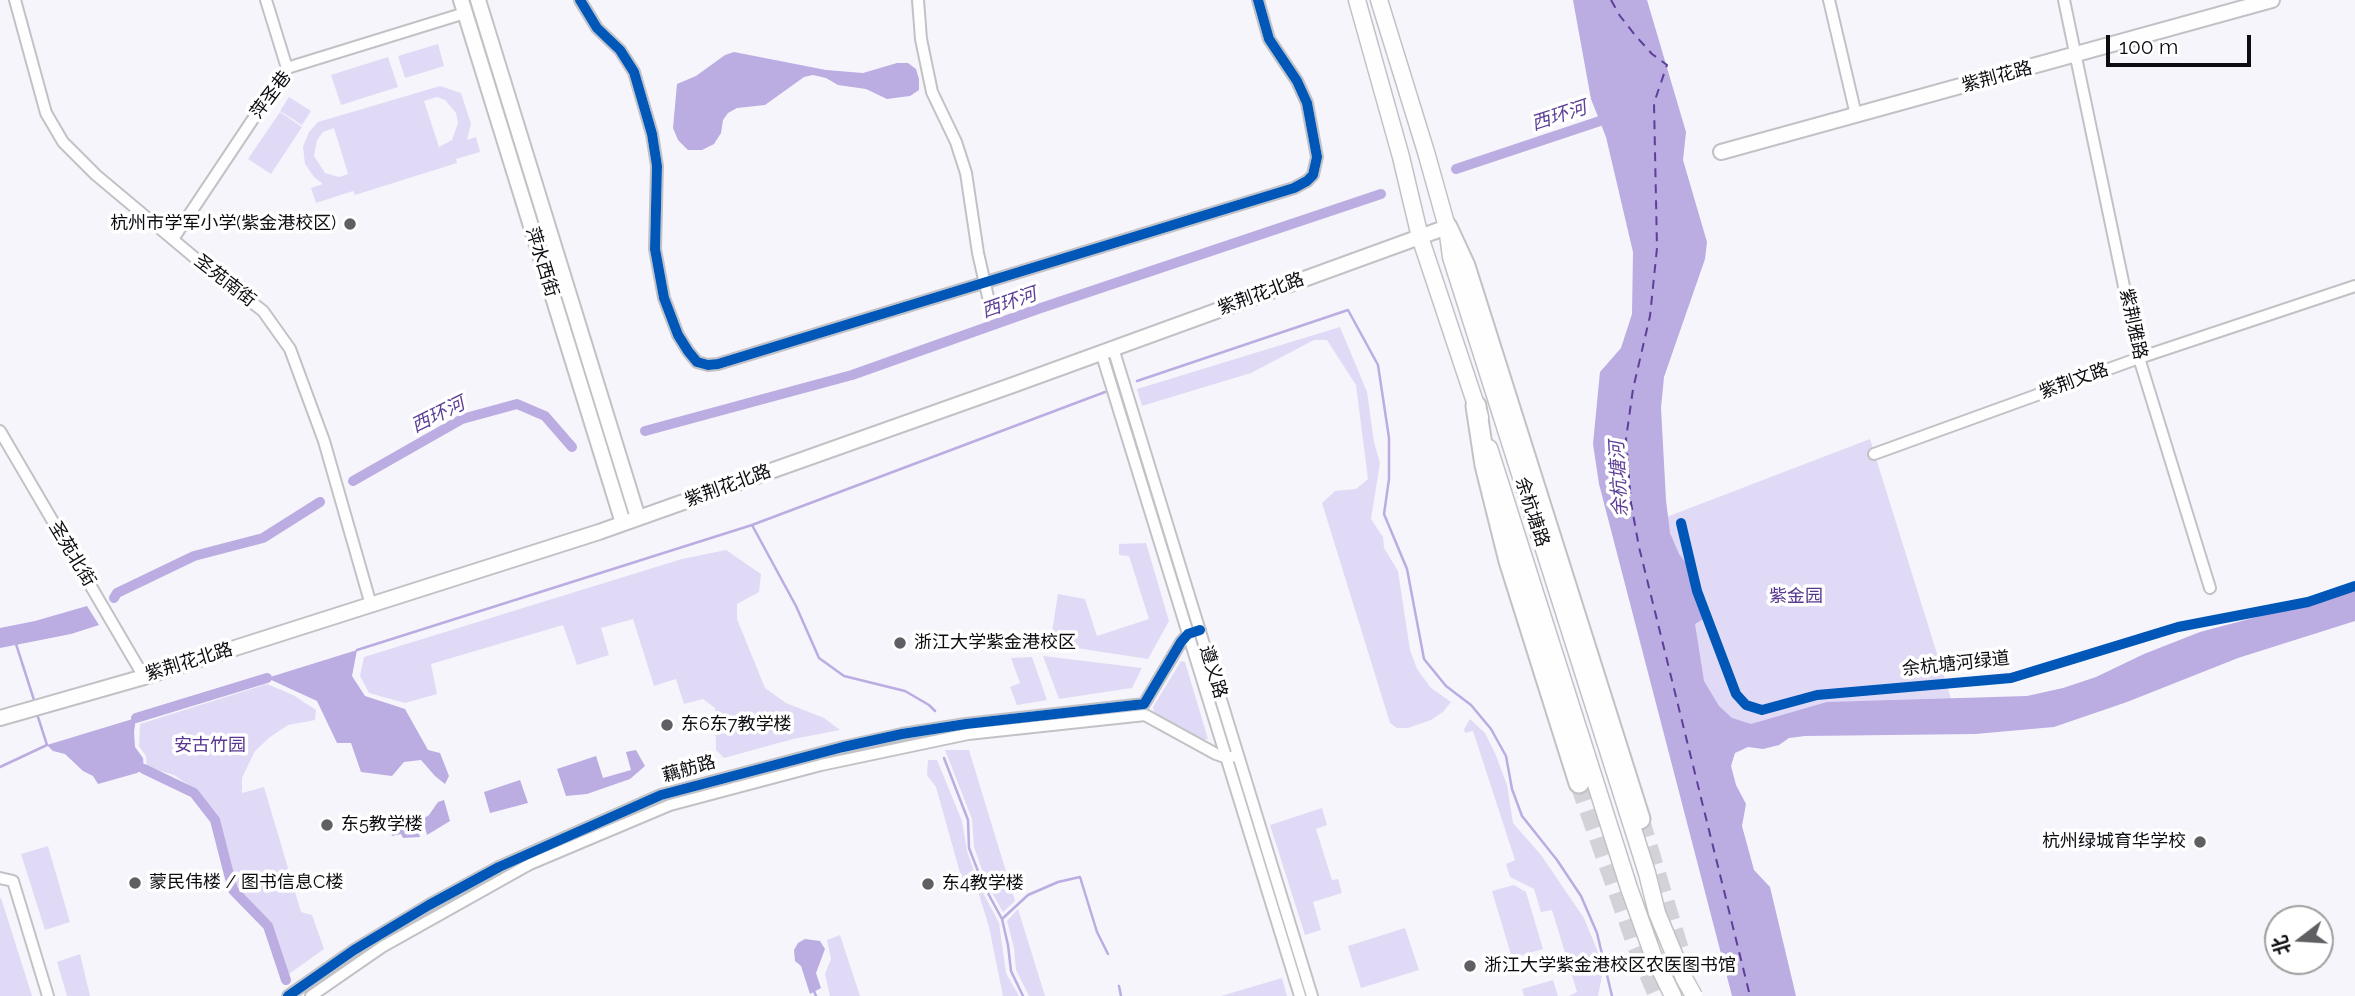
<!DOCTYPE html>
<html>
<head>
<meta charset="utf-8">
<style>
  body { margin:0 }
  #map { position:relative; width:2355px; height:996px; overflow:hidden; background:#f6f5fb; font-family:Raleway,"Noto Sans SC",sans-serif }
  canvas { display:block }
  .north { position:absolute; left:2264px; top:905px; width:70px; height:70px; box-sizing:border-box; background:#fff; border:2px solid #9e9e9f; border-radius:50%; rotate:253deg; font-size:19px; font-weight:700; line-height:28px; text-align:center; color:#0d0c10 }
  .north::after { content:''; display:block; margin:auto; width:24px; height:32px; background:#5f5e62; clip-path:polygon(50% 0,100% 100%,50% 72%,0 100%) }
  .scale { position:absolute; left:2106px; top:35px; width:145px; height:32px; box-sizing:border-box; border:4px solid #0d0c10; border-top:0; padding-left:9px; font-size:21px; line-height:24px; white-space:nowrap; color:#0d0c10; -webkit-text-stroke:5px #fff; paint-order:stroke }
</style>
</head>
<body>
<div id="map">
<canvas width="2355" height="996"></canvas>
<div class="north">北</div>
<div class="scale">100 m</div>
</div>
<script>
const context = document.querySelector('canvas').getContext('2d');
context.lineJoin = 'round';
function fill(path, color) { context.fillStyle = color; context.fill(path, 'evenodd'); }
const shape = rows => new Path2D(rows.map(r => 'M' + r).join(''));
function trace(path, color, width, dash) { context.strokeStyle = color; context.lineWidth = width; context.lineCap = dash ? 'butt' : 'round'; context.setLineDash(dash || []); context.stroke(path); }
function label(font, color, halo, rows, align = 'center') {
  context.font = font + ' Raleway,"Noto Sans SC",sans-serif'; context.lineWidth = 7; context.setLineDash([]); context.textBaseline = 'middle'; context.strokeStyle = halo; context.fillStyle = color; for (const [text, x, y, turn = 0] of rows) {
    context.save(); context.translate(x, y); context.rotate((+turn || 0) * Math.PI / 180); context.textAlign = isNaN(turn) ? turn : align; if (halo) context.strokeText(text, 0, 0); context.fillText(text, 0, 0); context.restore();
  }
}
fill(shape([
  [438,44,444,66,405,78,398,56],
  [388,57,398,87,341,105,331,75],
  [440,86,461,93,471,124,467,140,476,137,480,152,456,159,457,163,355,195,353,191,316,203,311,188,323,184,314,177,305,164,303,147,309,132,318,122],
  [437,97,445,100,456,113,458,123,452,140,439,147,424,101],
  [334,128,348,174,339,177,325,173,314,156,317,140,323,132],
  [289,97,311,111,302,125,280,111],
  [280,112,302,127,271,174,248,159],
  [1340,327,1367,392,1374,442,1380,463,1371,519,1383,537,1384,548,1398,571,1410,650,1417,669,1431,688,1451,702,1443,712,1431,720,1408,728,1397,728,1390,723,1322,503,1335,491,1356,489,1368,479,1356,385,1327,340,1314,340,1251,373,1142,406,1137,389],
  [1870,439,1953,705,1747,729,1704,719,1656,521],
  [1146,543,1169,621,1148,659,1050,644,1058,594,1085,599,1097,636,1149,619,1129,556,1119,555,1119,544],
  [726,550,761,574,759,592,737,604,737,619,765,688,786,703,824,718,840,730,793,739,724,758,716,750,715,708,703,699,684,704,676,679,654,686,633,619,601,628,609,655,577,665,563,625,431,664,437,694,405,703,369,693,360,676,364,657,682,559],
  [1043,656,1142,668,1132,688,1059,699],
  [1032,657,1047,700,1017,705,1010,687,1020,683,1011,658],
  [1181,661,1185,662,1208,739,1202,740,1154,712,1153,707],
  [267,684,293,695,316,710,315,720,288,725,270,737,255,751,242,778,242,793,264,787,301,912,312,915,324,949,289,974,272,923,236,888,218,818,196,790,174,775,147,767,146,756,139,746,140,724],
  [1470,719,1485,733,1495,753,1507,785,1513,823,1541,855,1584,918,1602,962,1602,976,1598,996,1569,996,1577,992,1552,910,1541,912,1534,889,1510,877,1506,864,1515,860,1473,731,1465,733,1464,729],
  [945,750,969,750,1015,901,1003,912,987,884,974,847,972,819],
  [928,760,937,760,962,821,967,851,979,885,999,923,1006,973,1019,996,1003,996,989,927,977,888,964,887,936,787,927,775],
  [1322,808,1327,825,1316,829,1332,880,1338,879,1342,893,1313,902,1321,930,1305,935,1270,825],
  [48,846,70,922,45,930,21,854],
  [1514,885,1526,892,1543,949,1512,958,1492,891],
  [0,898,1,898,32,996,0,996],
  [1018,909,1045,996,1029,996,1016,970,1014,948,1007,921],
  [1405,928,1419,970,1361,988,1348,946],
  [840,935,860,996,830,996,825,974,831,959,827,940],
  [80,954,90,996,67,996,57,962],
  [1282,978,1287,996,1221,996],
  [1553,980,1558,996,1524,996,1522,989]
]), '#e0daf6');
fill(shape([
  [1573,0,1647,0,1686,132,1683,160,1707,242,1705,259,1664,377,1661,408,1666,500,1670,533,1679,554,1689,567,1705,618,1695,624,1704,681,1719,706,1732,718,1751,724,1827,702,2027,696,2063,688,2096,677,2144,654,2200,632,2355,591,2355,621,2238,658,2127,702,2054,727,1975,734,1805,736,1789,738,1779,745,1763,749,1748,747,1735,753,1731,766,1736,785,1746,804,1742,826,1754,870,1770,887,1796,996,1732,996,1599,484,1593,444,1600,372,1621,348,1632,314,1633,252,1606,137,1591,99],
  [734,52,826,70,863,73,897,63,908,63,916,69,919,79,919,90,910,96,887,99,866,89,838,85,826,78,813,75,804,77,765,105,737,108,728,113,723,120,721,133,714,144,702,150,688,150,678,140,673,128,677,84,696,76,725,55],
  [87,606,99,625,71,634,0,648,0,628,35,621],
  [357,650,352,676,365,696,405,709,428,750,440,753,449,776,445,784,435,776,421,760,404,762,392,776,361,772,351,743,337,743,317,701,267,678],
  [136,718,134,732,135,747,143,758,144,769,137,773,98,784,93,776,83,771,65,754,53,751,47,745],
  [636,750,645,766,630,779,587,794,566,796,557,769,596,756,603,778,631,770,626,752],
  [520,780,528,803,490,813,484,792],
  [444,800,450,821,427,835,423,819,429,815,438,802],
  [396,814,405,819,415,820,420,837,403,838,401,834,392,836,386,818],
  [805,939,820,941,825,949,816,973,821,988,810,994,801,966,795,961,794,950,798,943]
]), '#bbace2');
trace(shape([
  [1137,381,1348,310,1378,365,1389,438,1389,479,1384,514,1407,569,1424,659,1446,686,1471,705,1491,729,1506,756,1512,789,1522,816,1557,860,1581,896,1597,933,1612,996],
  [752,525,796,606,819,658,844,676,905,691,929,705,935,711],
  [16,644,34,700],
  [357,650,752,525,1105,392],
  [944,758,968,820,969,848,983,884,1002,919,1008,945,1011,971,1023,996],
  [0,767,47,745,38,717],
  [1002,919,1028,895,1058,882,1080,877,1097,932,1108,954],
  [1119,986,1121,996],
  [814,991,816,996]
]), '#bbace2', 2.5);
trace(shape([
  [1456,169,1612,117],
  [645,431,852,375,1038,309,1381,194],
  [353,481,462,419,517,404,545,416,572,447],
  [114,598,117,593,194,556,263,538,320,502],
  [136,718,267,678],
  [144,769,194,793,215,820,233,890,268,926,286,980]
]), '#bbace2', 10);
trace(shape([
  [1611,0,1620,16,1635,35,1652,54,1667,65,1654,103,1657,248,1650,316,1633,389,1626,439,1631,503,1639,547,1750,996]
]), '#5e3f97', 2, [9, 7]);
trace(shape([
  [1579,783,1637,947,1658,996],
  [1640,819,1682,958]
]), '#d3d2d8', 19, [19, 10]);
const street = shape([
  [15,0,46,113,63,142,96,175,207,268,263,311,290,349,324,441,371,605],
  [266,0,287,68],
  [580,0,597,28,620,50,634,72,652,134,657,166,655,249,664,298,678,335,688,351,697,362,708,365,718,364,1294,188,1307,181,1313,175,1317,157,1307,103,1297,81,1269,39,1258,0],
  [918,0,921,39,932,92,956,142,966,173,978,253,988,297],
  [1829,0,1856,115],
  [2064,0,2139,358,2210,588],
  [173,239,287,68,465,13],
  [1113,348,1312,996],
  [1101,352,1300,996],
  [0,431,144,677],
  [1874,454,2139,358,2355,286],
  [0,878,13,881,48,996],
  [288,996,354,950,429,905,499,867,661,795,843,747,902,734,966,724,1144,704,1181,642,1188,634,1200,630],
  [311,996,382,947,530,864,670,805,821,765,968,734,1145,715,1216,754,1227,758,1238,755]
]);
const secondary = shape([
  [461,0,623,523],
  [478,0,638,518],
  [1721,152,2272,0],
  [0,718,144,677,599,532,1013,385,1447,227]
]);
const primary = shape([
  [1357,0,1401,157,1420,237,1480,417],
  [1379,0,1426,152,1447,227,1451,257,1647,873,1657,913,1684,978],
  [1489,448,1629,888,1653,955,1673,996]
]);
const highway = shape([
  [1447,227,1465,266,1640,819],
  [1476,406,1485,465,1509,561,1579,783]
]);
trace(street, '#c2c2c6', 14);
trace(secondary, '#c2c2c6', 18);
trace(primary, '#c2c2c6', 19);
trace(highway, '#c2c2c6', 23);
trace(street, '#fefefe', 10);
trace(secondary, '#fefefe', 14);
trace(primary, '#fefefe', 16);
trace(highway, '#fefefe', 19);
const primaryBridge = shape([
  [1684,978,1694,996]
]);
trace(primaryBridge, '#c2c2c6', 19, []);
trace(primaryBridge, '#fefefe', 16);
trace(shape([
  [580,0,597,28,620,50,634,72,652,134,657,166,655,249,664,298,678,335,688,351,697,362,708,365,718,364,1294,188,1307,181,1313,175,1317,157,1307,103,1297,81,1269,39,1258,0],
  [1681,523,1697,591,1736,694,1746,705,1762,710,1817,695,2011,678,2178,627,2308,602,2355,586],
  [288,996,354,950,429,905,499,867,661,795,843,747,902,734,966,724,1144,704,1181,642,1188,634,1200,630]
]), '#0057b8', 10);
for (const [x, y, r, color] of [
  [350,224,7,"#5f5e62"],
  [900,643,7,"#5f5e62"],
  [667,725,7,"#5f5e62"],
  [327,825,7,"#5f5e62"],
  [2200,842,7,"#5f5e62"],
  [135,883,7,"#5f5e62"],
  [928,884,7,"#5f5e62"],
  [1470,966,7,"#5f5e62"]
]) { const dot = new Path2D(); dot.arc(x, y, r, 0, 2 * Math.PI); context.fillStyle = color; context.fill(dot); trace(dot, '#fff', 2.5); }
label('18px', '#0d0c10', '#fff', [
  ["紫荆花路",1997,77,-15],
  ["萍圣巷",271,95,-53],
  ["萍水西街",542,262,73],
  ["圣苑南街",225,281,38],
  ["紫荆花北路",1261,294,-20],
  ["紫荆雅路",2133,324,78],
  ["紫荆文路",2074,381,-20],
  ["紫荆花北路",728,486,-20],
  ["余杭塘路",1532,512,72],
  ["圣苑北街",72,554,59],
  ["紫荆花北路",189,662,-17],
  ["余杭塘河绿道",1956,664,-6],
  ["遵义路",1213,672,73],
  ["藕舫路",689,769,-16]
]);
label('18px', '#0d0c10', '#fff', [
  ["杭州市学军小学(紫金港校区)",336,224,"right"],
  ["浙江大学紫金港校区",914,643],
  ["东6东7教学楼",681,725],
  ["东5教学楼",341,825],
  ["杭州绿城育华学校",2186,842,"right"],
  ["蒙民伟楼 / 图书信息C楼",149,883],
  ["东4教学楼",942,884],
  ["浙江大学紫金港校区农医图书馆",1484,966]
], 'left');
label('18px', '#57378f', '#fff', [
  ["紫金园",1796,597],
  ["安古竹园",210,746]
]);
label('italic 19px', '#5e3f97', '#fff', [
  ["西环河",1559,116,-18],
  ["西环河",1009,303,-19],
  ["西环河",438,415,-26],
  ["余杭塘河",1619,479,-93]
]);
</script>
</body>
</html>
